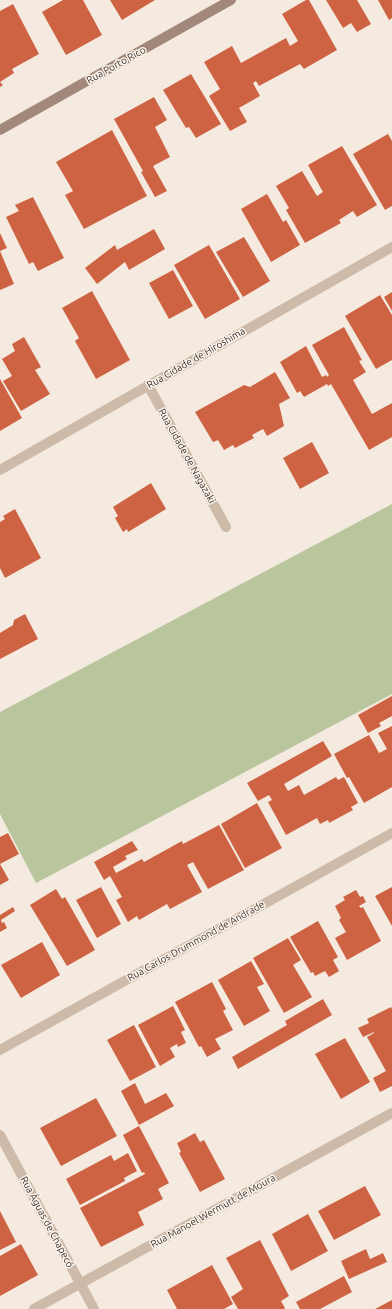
<!DOCTYPE html>
<html>
<head>
<meta charset="utf-8">
<style>
  body { margin:0 }
  canvas { display:block; background:#f5eadf }
</style>
</head>
<body>
<canvas width="392" height="1309"></canvas>
<script>
const context = document.querySelector('canvas').getContext('2d');
context.lineJoin = 'round';
function fill(path, color) { context.fillStyle = color; context.fill(path, 'evenodd'); }
const shape = rows => new Path2D(rows.map(r => 'M' + r).join(''));
function trace(path, color, width, dash) { context.strokeStyle = color; context.lineWidth = width; context.lineCap = dash ? 'butt' : 'round'; context.setLineDash(dash || []); context.stroke(path); }
function label(font, color, halo, rows, align = 'center') {
  context.font = font + ' Ubuntu,sans-serif'; context.lineWidth = 3; context.setLineDash([]); context.textBaseline = 'middle'; context.strokeStyle = halo; context.fillStyle = color; for (const [text, x, y, turn = 0] of rows) {
    context.save(); context.translate(x, y); context.rotate((+turn || 0) * Math.PI / 180); context.textAlign = isNaN(turn) ? turn : align; if (halo) context.strokeText(text, 0, 0); context.fillText(text, 0, 0); context.restore();
  }
}
fill(shape([
  [392,504,392,694,36,883,0,814,0,712]
]), '#b9c59d');
fill(shape([
  [63,0,83,0,102,35,66,55,42,12],
  [110,0,155,0,122,20],
  [306,0,309,0,337,50,304,69,300,64,259,86,256,81,253,83,260,96,239,108,247,122,230,131,209,96,220,89,204,62,232,46,241,63,286,38,290,46,298,41,282,14],
  [326,0,357,0,371,24,357,32,351,23,343,28],
  [378,0,392,0,392,18,389,20],
  [13,4,39,54,12,69,14,73,0,82,3,85,0,87,0,11],
  [191,74,221,124,196,138,189,127,186,128,163,90],
  [154,97,167,120,155,127,170,157,153,166,167,191,155,197,141,172,143,171,114,119],
  [112,130,147,196,84,229,65,195,73,191,56,162],
  [388,134,392,141,392,206,385,210,353,154],
  [342,146,377,205,357,217,353,211,339,220,341,223,305,243,286,210,289,208,276,186,302,171,317,196,323,192,308,165],
  [267,194,283,222,286,220,300,245,271,262,241,209],
  [33,197,64,258,38,271,33,262,29,264,6,217,19,211,15,205],
  [154,229,165,249,129,270,125,262,97,284,85,268,115,245,117,250],
  [0,233,7,248,0,251,14,284,0,290],
  [244,237,270,281,243,297,216,252],
  [209,245,240,299,205,319,174,265],
  [173,270,193,306,169,319,149,283],
  [92,291,130,360,96,379,75,341,79,338,62,308],
  [392,292,392,311,384,297],
  [380,295,392,315,392,360,376,369,345,316],
  [344,327,362,360,359,361,366,372,353,380,372,414,392,403,392,437,369,450,331,384,328,386,327,384,304,397,300,391,297,393,280,362,306,346,322,377,326,375,327,377,329,375,312,345],
  [24,337,41,367,35,370,50,394,21,411,3,381,12,376,2,359,15,351,12,344],
  [275,372,290,398,279,404,284,426,267,436,263,429,252,435,254,438,235,448,233,445,224,450,218,440,213,442,195,412,244,385,250,387],
  [0,379,22,418,0,431],
  [312,442,329,473,300,489,283,458],
  [151,483,166,509,128,532,127,529,123,532,115,518,118,516,113,507],
  [15,509,41,558,5,578,0,568,0,522,5,519,3,516],
  [25,614,38,639,0,659,0,633,13,625,14,620],
  [392,696,392,716,379,723,381,726,368,733,358,715],
  [392,726,392,787,364,803,349,777,347,778,334,754,369,735,379,753,387,749,378,733],
  [323,741,332,756,284,784,288,791,299,785,304,795,336,777,338,780,344,777,358,803,351,807,353,810,329,823,328,820,320,824,317,818,286,835,268,802,272,800,269,795,258,801,247,783],
  [257,803,282,848,245,868,221,824],
  [219,825,244,870,208,889,193,862,187,865,202,892,170,909,167,904,139,920,137,916,128,922,116,900,122,897,110,876,104,880,94,862,132,841,138,850,125,856,127,859,113,867,116,873,142,859,144,862,182,841,183,844],
  [8,833,19,854,0,864,9,880,0,885,0,837],
  [101,887,121,924,97,938,76,900],
  [392,887,392,926,375,896],
  [56,889,62,899,65,897,95,950,67,966,30,905],
  [356,890,360,897,363,896,366,902,359,906,361,908,363,907,381,941,347,960,335,938,346,932,339,920,341,918,335,906,345,900,343,897],
  [13,907,15,911,1,920,2,923,4,922,7,928,0,932,0,915],
  [318,921,338,957,333,960,339,971,329,977,325,971,315,976,313,972,311,973,290,937],
  [288,938,301,960,293,965,312,997,284,1013,253,958],
  [42,942,60,975,21,998,1,965],
  [251,961,264,984,257,987,270,1011,244,1026,218,980],
  [212,982,226,1009,223,1011,233,1030,215,1039,221,1049,207,1057,201,1046,199,1047,175,1002],
  [323,999,332,1015,238,1069,232,1057,287,1025,285,1021],
  [173,1006,185,1030,181,1032,186,1043,178,1047,177,1044,170,1048,175,1057,160,1066,138,1025],
  [391,1007,392,1009,392,1086,380,1092,373,1078,386,1071,367,1037,374,1033,374,1032,363,1037,358,1028,369,1023,367,1019],
  [134,1025,156,1067,130,1081,107,1040],
  [345,1038,370,1082,341,1099,315,1054],
  [135,1083,145,1104,166,1093,174,1106,139,1125,121,1091],
  [96,1098,117,1136,61,1166,40,1128],
  [139,1126,169,1183,158,1189,163,1199,138,1212,144,1225,101,1247,80,1208,145,1174,144,1172,142,1173,123,1135],
  [195,1133,200,1142,204,1140,225,1179,200,1192,179,1153,181,1152,177,1143],
  [128,1153,137,1171,124,1178,125,1181,80,1205,66,1179,111,1155,114,1161],
  [365,1186,381,1215,334,1240,318,1211],
  [0,1211,16,1242,0,1250],
  [308,1214,328,1251,291,1271,272,1234],
  [260,1240,289,1296,281,1301,285,1308,284,1309,238,1309,231,1297,243,1289,226,1258],
  [21,1244,38,1275,0,1296,0,1256],
  [366,1249,370,1259,383,1253,387,1262,349,1279,341,1261],
  [212,1265,233,1304,224,1309,177,1309,167,1290],
  [344,1276,352,1292,320,1309,300,1309,296,1302],
  [392,1300,392,1309,375,1309]
]), '#ce6343');
trace(shape([
  [148,385,226,527],
  [0,470,392,247],
  [0,1050,392,833],
  [0,1135,94,1309],
  [34,1309,392,1113]
]), '#cebaa9', 10);
trace(shape([
  [0,130,231,0]
]), '#a2887a', 10);
label('10px', '#3b2f2a', '#fbf4ec', [
  ["Rua Porto Rico",116,65,-29],
  ["Rua Cidade de Hiroshima",196,358,-30],
  ["Rua Cidade de Nagazaki",187,456,61],
  ["Rua Carlos Drummond de Andrade",196,941,-29],
  ["Rua Manoel Wermutt de Moura",213,1211,-29],
  ["Rua Águas de Chapecó",47,1222,62]
]);
</script>
</body>
</html>
